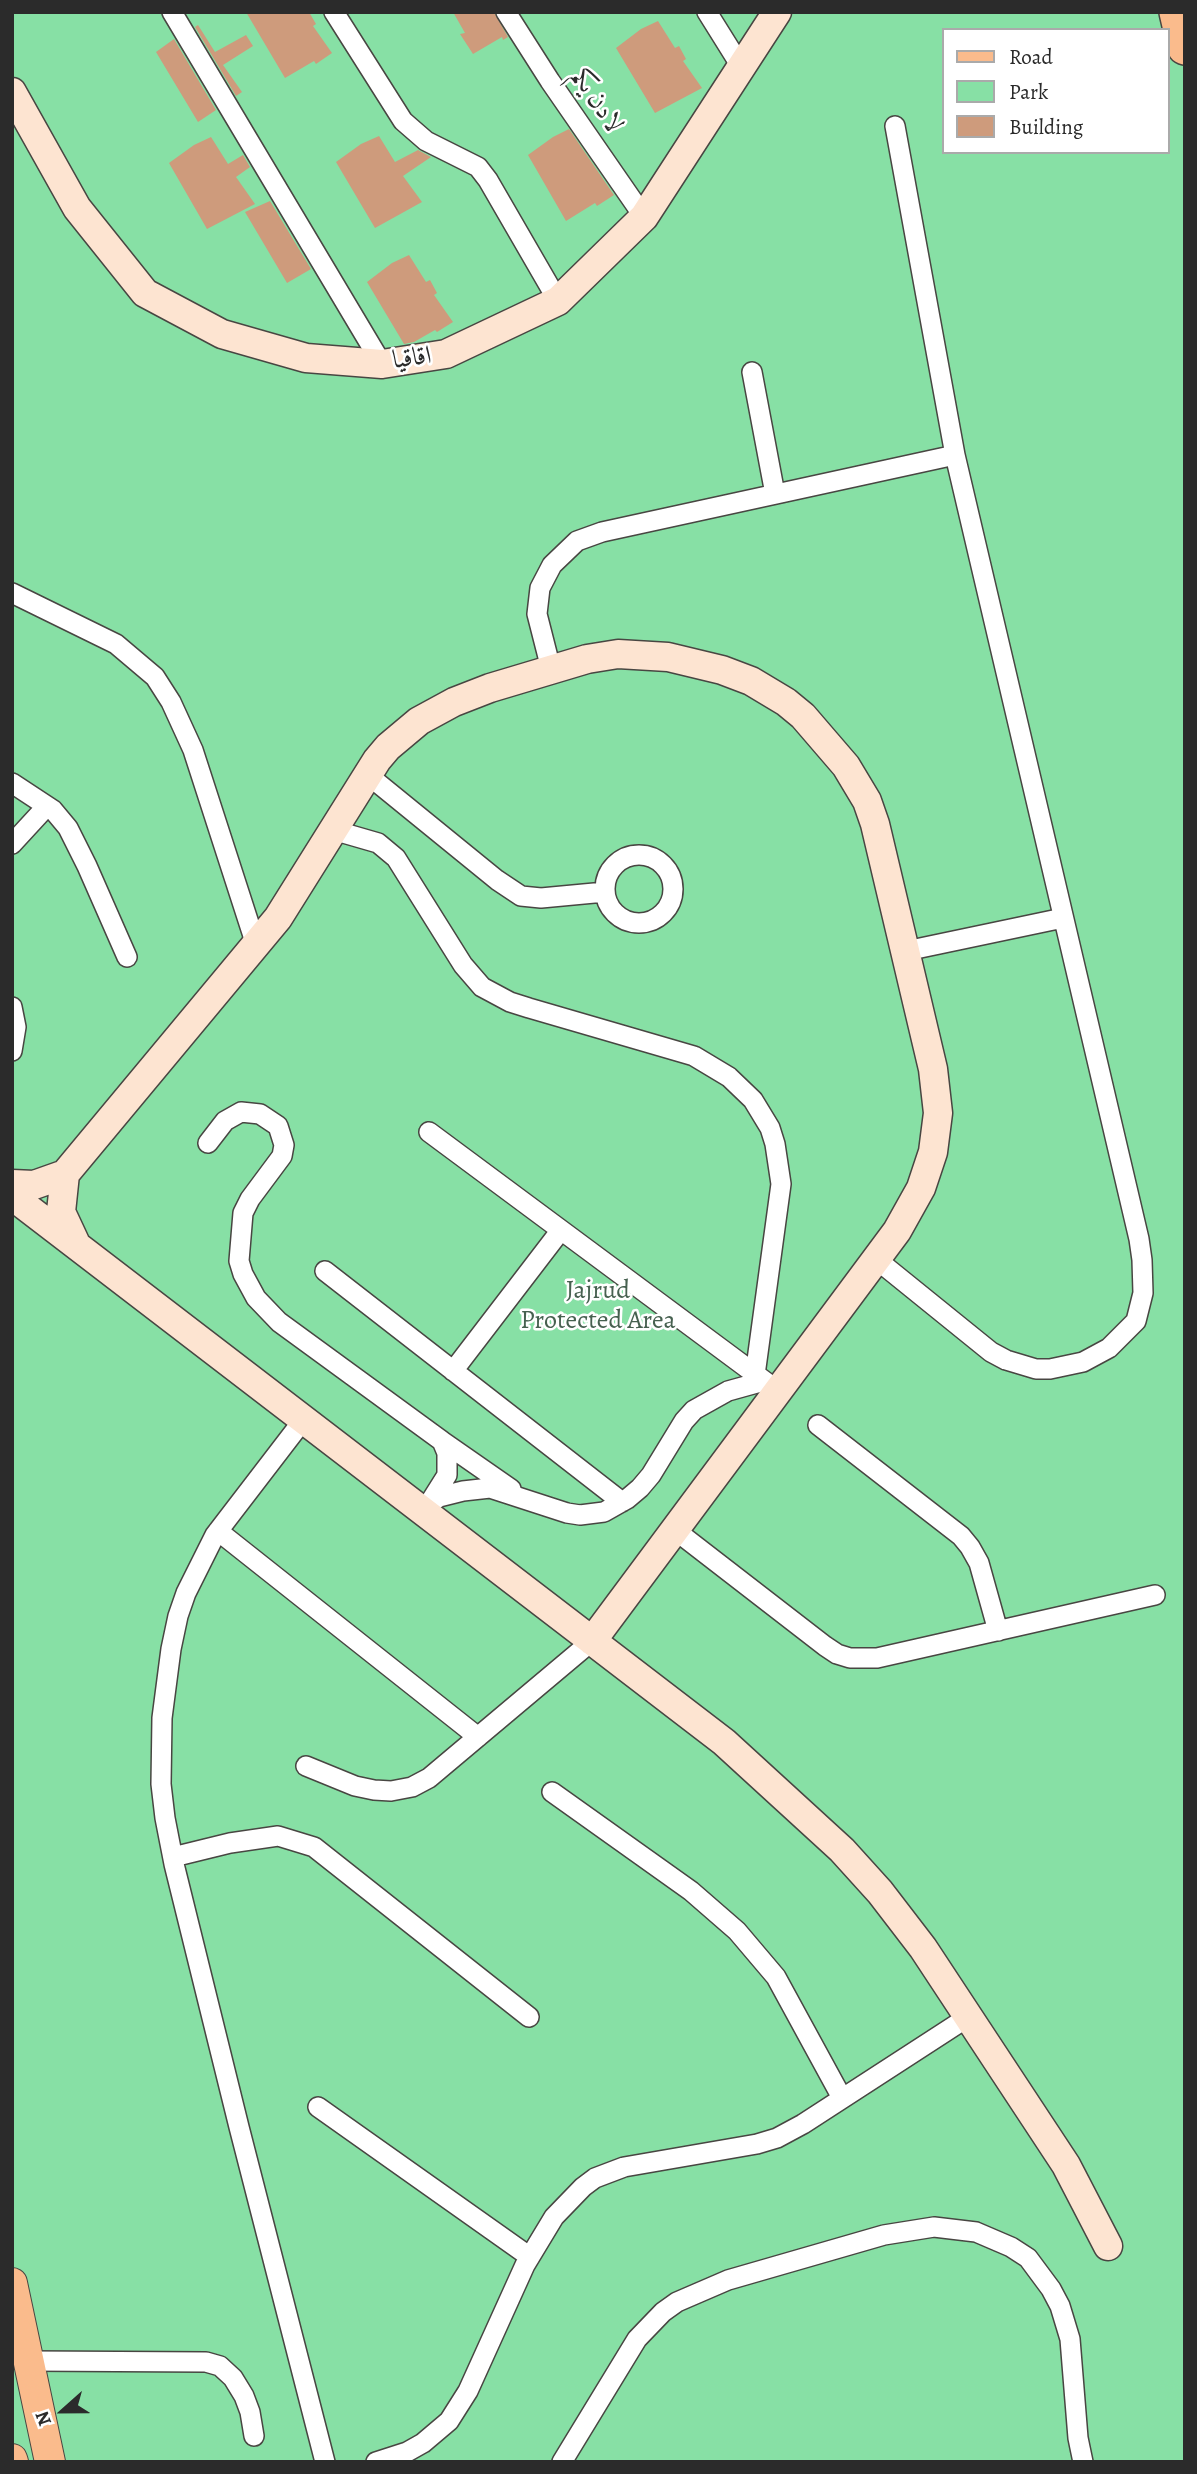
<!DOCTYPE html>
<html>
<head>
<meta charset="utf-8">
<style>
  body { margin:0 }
  #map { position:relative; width:1197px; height:2474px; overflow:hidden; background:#efe2c3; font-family:Alegreya,serif }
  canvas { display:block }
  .frame { position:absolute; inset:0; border:14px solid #2b2b2b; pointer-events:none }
  .legend { position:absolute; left:942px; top:28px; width:228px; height:126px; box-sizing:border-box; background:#fff; border:2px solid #aaa; margin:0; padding:9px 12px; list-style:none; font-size:21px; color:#2b2b2b }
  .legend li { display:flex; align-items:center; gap:14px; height:35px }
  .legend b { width:35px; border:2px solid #aaa }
  .north { position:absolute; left:28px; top:2376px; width:70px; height:70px; -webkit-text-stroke:5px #fff; paint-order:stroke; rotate:249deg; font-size:19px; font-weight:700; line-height:28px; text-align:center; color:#2b2b2b }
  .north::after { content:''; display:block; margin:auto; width:24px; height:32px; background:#2b2b2b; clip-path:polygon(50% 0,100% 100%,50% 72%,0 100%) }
</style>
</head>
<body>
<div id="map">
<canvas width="1197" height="2474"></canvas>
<div class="frame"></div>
<ul class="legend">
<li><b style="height:9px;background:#fabb8c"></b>Road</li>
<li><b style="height:19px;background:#87e0a5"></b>Park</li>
<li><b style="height:19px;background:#ce9b7c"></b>Building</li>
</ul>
<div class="north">N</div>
</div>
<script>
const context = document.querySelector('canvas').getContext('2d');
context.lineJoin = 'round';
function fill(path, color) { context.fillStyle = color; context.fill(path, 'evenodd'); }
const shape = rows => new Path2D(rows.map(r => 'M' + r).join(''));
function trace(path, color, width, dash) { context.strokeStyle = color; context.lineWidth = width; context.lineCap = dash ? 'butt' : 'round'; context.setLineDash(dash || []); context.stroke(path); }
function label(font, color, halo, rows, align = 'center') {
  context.font = font + ' Alegreya,Amiri,serif'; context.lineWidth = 5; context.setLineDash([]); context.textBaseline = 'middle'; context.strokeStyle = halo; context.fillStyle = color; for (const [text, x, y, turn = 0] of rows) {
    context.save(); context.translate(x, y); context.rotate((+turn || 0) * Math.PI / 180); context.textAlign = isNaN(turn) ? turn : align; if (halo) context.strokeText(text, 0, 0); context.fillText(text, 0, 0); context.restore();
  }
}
fill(shape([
  [12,12,1185,12,1185,2462,12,2462],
  [943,30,1167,30,1167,152,943,152]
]), '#87e0a5');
fill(shape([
  [246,12,309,12,316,24,313,26,332,53,316,64,314,61,285,78],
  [453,12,494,12,508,37,503,40,502,37,473,54,460,34,465,33],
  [658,21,675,48,679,46,686,59,683,61,702,88,655,113,616,48,641,29],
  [198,25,215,52,246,35,253,46,223,65,242,92,236,96,195,27],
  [174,39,216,110,198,122,156,52],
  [569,129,614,195,597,206,595,203,566,221,528,155,553,137],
  [379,136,395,162,418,150,431,157,403,176,422,202,375,228,336,162,361,144],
  [211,137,228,164,243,155,250,167,236,177,255,204,207,229,169,163,194,145],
  [270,201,311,269,287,283,245,212],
  [409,255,426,282,430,280,437,293,434,295,453,322,437,332,435,330,414,342,404,344,367,282,392,263]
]), '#ce9b7c');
const street = shape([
  [172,12,382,364],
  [334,12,403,121,426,141,478,167,488,180,558,301],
  [506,12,550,81,644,217],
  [707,12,742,68],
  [752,372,775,494],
  [12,593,116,644,155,677,171,702,193,750,256,945],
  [551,669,537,614,540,588,552,565,577,541,602,532,955,455],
  [368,775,497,880,521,896,541,898,605,892],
  [12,783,53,810,68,828,87,866,127,957],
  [333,830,378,843,396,858,463,965,482,987,510,1002,529,1008,694,1056,729,1077,753,1100,770,1128,775,1144,781,1184,755,1375],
  [12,844,47,806],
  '605 889a34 34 0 1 1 68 0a34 34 0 1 1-68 0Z',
  [906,951,1063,918],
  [12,1007,16,1027,12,1051],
  [429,1132,778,1391],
  [208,1143,225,1121,241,1112,260,1114,278,1126,284,1145,282,1156,250,1199,243,1213,239,1261,243,1274,256,1298,279,1322,442,1441],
  [876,1259,991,1352,1006,1360,1036,1369,1050,1369,1083,1362,1109,1348,1136,1321,1143,1293,1142,1260,1139,1239,955,455,895,126],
  [325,1271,622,1502],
  [453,1371,561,1230],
  [304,1419,215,1535,186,1593,178,1616,171,1649,162,1718,161,1784,165,1818,174,1864,239,2127,325,2462],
  [818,1425,961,1536,970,1547,979,1563,998,1631],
  [430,1502,447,1475,447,1453,442,1441,511,1489],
  [421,1509,439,1497,463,1491,490,1488,567,1513,580,1515,604,1512,627,1499,640,1488,651,1475,684,1421,694,1410,728,1391,764,1381],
  [675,1530,825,1646,837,1654,850,1658,877,1658,1155,1595],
  [218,1531,478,1737],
  [306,1766,355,1786,374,1790,391,1791,412,1787,429,1778,592,1641],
  [552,1792,691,1891,737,1931,776,1977,842,2098],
  [173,1857,230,1843,278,1836,314,1847,529,2017],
  [318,2107,530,2257],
  [29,2361,206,2362,220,2366,233,2378,244,2396,250,2412,254,2436],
  [376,2462,407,2452,423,2443,449,2421,468,2391,525,2265,554,2217,583,2187,595,2178,624,2167,757,2144,777,2138,803,2124,968,2017],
  [562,2462,637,2339,663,2312,677,2302,728,2280,884,2235,934,2227,976,2232,1011,2247,1028,2258,1051,2289,1060,2306,1070,2339,1078,2438,1083,2462]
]);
const secondary = shape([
  [12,92,77,208,145,293,222,334,306,358,382,364,446,354,558,301,644,217,777,12],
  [65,1174,61,1212,75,1242],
  [12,1184,34,1185,65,1174,278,918,377,760,388,747,419,721,454,702,490,688,587,659,618,654,668,657,722,670,751,681,786,702,803,716,846,766,867,801,875,824,933,1069,938,1113,933,1152,921,1188,897,1231,592,1641],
  [12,1196,724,1742,842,1850,880,1892,923,1948,1066,2165,1108,2246]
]);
const primary = shape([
  [12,2283,50,2462],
  [12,2459,13,2462]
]);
const highway = shape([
  [1177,12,1185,47]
]);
trace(street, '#484642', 22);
trace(secondary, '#484642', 31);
trace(primary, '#484642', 32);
trace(highway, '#484642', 38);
trace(street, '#fff', 19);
trace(secondary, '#fde4d1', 28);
trace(primary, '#fabb8c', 30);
trace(highway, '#fabb8c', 35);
label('26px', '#2b2b2b', '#fff', [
  ["لادن یکم",596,101,56],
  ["اقاقیا",412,359,-8]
]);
label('26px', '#476150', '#fff', [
  ["Jajrud",598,1292],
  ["Protected Area",598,1322]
]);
</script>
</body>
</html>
